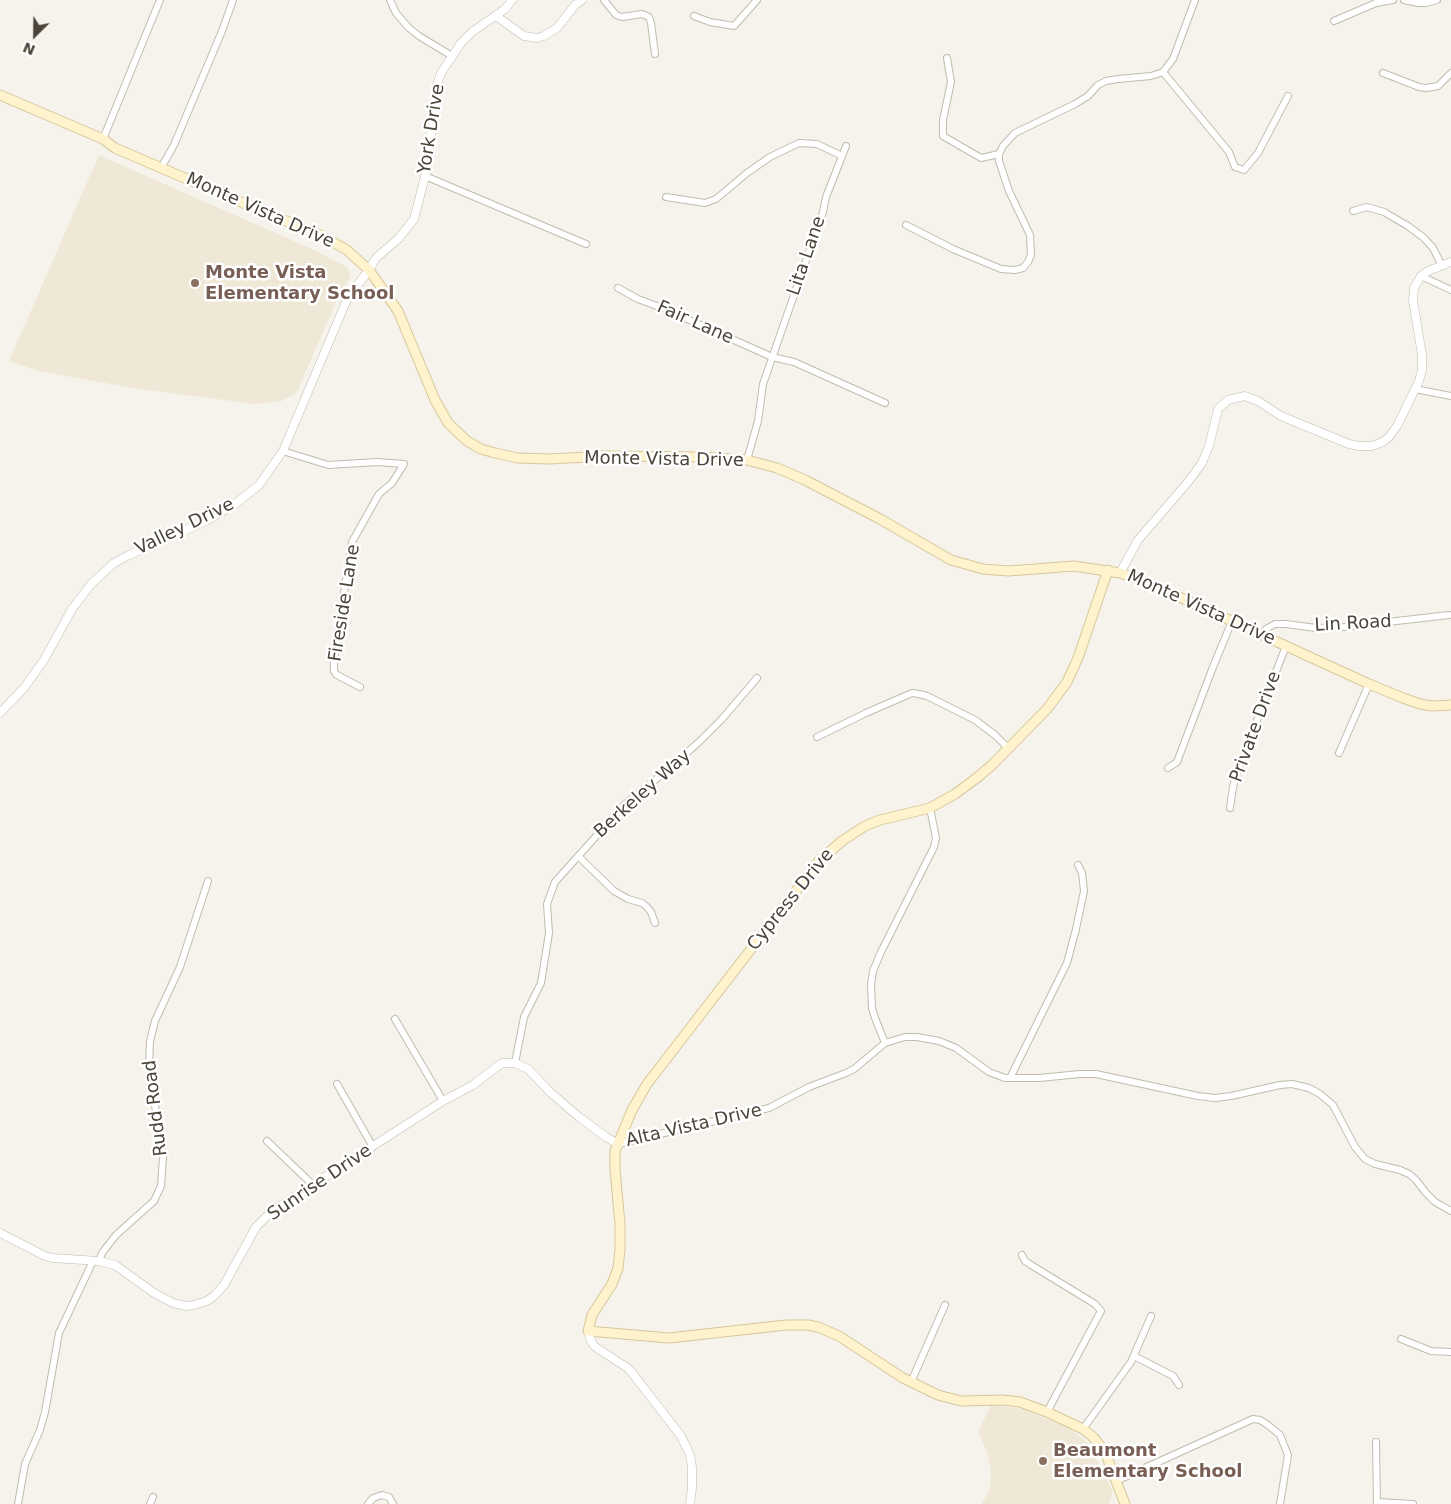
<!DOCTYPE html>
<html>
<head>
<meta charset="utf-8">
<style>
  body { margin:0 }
  #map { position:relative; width:1451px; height:1504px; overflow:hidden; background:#f6f3ec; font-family:"DejaVu Sans",sans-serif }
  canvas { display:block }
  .north { position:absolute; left:10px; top:10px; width:50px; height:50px; -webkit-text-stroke:4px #fff; paint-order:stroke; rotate:203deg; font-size:14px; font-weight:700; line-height:20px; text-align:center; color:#4b4439 }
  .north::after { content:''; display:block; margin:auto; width:18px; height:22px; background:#4b4439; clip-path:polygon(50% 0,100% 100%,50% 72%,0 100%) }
</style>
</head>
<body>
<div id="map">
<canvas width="1451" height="1504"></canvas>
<div class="north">N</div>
</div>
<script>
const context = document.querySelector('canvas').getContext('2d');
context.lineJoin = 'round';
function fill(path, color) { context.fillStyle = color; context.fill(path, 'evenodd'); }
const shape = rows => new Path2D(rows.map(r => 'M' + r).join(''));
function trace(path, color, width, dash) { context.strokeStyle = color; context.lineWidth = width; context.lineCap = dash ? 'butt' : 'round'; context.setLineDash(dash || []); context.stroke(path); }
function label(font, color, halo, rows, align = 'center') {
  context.font = font + ' "DejaVu Sans",sans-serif'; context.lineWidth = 5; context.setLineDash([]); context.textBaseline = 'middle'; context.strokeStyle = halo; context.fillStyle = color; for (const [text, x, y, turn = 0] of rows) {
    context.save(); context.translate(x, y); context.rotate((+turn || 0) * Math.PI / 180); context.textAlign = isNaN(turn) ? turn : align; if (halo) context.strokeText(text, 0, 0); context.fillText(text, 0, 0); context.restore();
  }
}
fill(shape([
  [99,155,314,250,347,267,351,276,341,291,297,392,282,401,255,404,139,389,38,371,9,361],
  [991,1405,1023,1409,1067,1427,1088,1443,1113,1491,1109,1504,982,1504,990,1488,991,1470,987,1452,978,1432]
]), '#efe8d6');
const minor = shape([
  [390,0,396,13,408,27,419,36,452,56],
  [604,0,616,15,622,17,642,14,649,17,651,23,655,54],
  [1404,0,1418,3,1426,3,1437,0],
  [694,16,710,22,734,26,757,0],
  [1334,21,1376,3,1393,0],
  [947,58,951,82,943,120,943,136,981,158,999,154],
  [1163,72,1229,152,1235,167,1244,170,1258,153,1288,96],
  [1383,73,1419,87,1426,88,1438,86,1451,73],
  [103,139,160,0],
  [161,168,174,145,222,31,233,0],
  [425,176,586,244],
  [666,197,705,203,716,199,747,173,770,157,799,143,817,144,842,156],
  [1353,211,1367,207,1384,212,1408,226,1424,238,1433,248,1442,266],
  [906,225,953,249,1001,269,1015,270,1023,268,1028,262,1031,255,1030,235,1009,191,999,161,999,154,1003,146,1015,133,1075,104,1088,96,1098,85,1106,81,1118,79,1151,76,1163,72,1173,59,1195,0],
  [1421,276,1451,290],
  [618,288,638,299,665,309,772,357,794,362,885,403],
  [1415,389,1451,396],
  [283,451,328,465,377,462,404,464,392,483,379,494,352,542,339,624,334,661,334,671,337,675,360,687],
  [747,460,758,421,763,384,823,212,826,197,846,146],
  [1262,635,1266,629,1275,624,1286,624,1316,628,1344,627,1449,615],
  [817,737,866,713,912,693,919,694,927,696,975,720,995,735,1008,748],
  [1339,753,1369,684],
  [1168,768,1177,762,1213,667,1232,621],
  [1230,808,1233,787,1238,769,1286,646],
  [578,856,614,891,628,899,642,903,647,907,651,912,655,923],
  [395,1019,443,1101],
  [885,1043,875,1018,872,1008,871,985,873,971,881,952,934,847,936,838,930,808],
  [515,1063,524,1017,541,983,549,933,547,904,555,882,625,804,670,768,700,741,722,719,757,678],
  [1010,1078,1067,963,1076,929,1084,891,1082,873,1078,865],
  [337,1084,373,1147],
  [267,1141,313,1185],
  [618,1144,769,1108,809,1087,846,1073,854,1069,885,1043,905,1037,917,1037,939,1041,956,1048,989,1072,1005,1078,1039,1078,1080,1074,1096,1074,1198,1096,1215,1098,1231,1096,1280,1085,1292,1084,1309,1088,1320,1094,1333,1105,1355,1147,1365,1159,1375,1164,1400,1170,1409,1174,1416,1180,1426,1193,1435,1202,1451,1211],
  [1022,1255,1025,1261,1031,1265,1095,1304,1101,1311,1047,1412],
  [99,1261,102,1253,116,1235,154,1201,161,1186,163,1157,149,1066,150,1041,155,1021,180,967,208,881],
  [1401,1339,1431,1351,1451,1352],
  [1134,1356,1173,1376,1179,1385],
  [911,1382,945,1305],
  [1083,1429,1131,1362,1151,1316],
  [1376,1442,1377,1504],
  [1116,1481,1253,1419,1260,1420,1268,1425,1280,1435,1288,1455,1280,1504],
  [1377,1502,1413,1504],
  [18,1504,25,1464,40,1430,45,1412,59,1333,93,1261],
  [150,1504,153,1497],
  [368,1504,373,1498,382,1495,389,1497,393,1504]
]);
const tertiary = shape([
  [496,16,524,36,537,38,544,36,557,28,575,5,582,0],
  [1120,573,1138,540,1188,482,1202,463,1209,446,1218,409,1228,400,1245,396,1258,401,1281,416,1349,444,1359,446,1372,446,1383,442,1389,437,1397,426,1419,381,1422,370,1422,355,1413,300,1414,288,1421,276,1428,271,1451,262],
  [0,713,24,688,44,660,72,609,92,583,114,563,129,555,206,521,235,504,259,485,283,451,348,297,369,270,376,258,399,238,414,219,427,169,437,85,441,73,461,43,472,32,505,9,512,0],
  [0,1233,45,1256,52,1258,99,1261,115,1265,154,1293,173,1303,186,1306,194,1305,207,1301,214,1296,224,1285,256,1227,272,1211,443,1101,473,1085,502,1063,515,1063,528,1069,551,1093,579,1117,606,1137,618,1144],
  [588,1331,591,1341,594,1346,629,1369,681,1436,690,1455,692,1467,692,1488,690,1504]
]);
const secondary = shape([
  [0,95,103,139,115,148,217,192],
  [219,193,320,235,347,250,369,270,398,311,435,400,448,423,467,441,481,449,495,453,518,458,549,459,606,456,702,457,747,460,777,468,805,480,880,519,951,560,983,569,1009,571,1074,566,1120,573,1142,580,1369,684,1403,698,1420,704,1432,706,1451,705],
  [1108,570,1078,658,1067,682,1047,709,993,764,978,777,955,794,930,808,880,820,865,826,842,841,819,861,647,1084,632,1110,615,1151,615,1170,620,1224,620,1250,618,1268,612,1284,592,1315,588,1331,669,1338,786,1325,808,1325,818,1327,839,1336,903,1378,938,1395,961,1401,1002,1400,1020,1402,1047,1412,1083,1429,1093,1437,1105,1452,1125,1504]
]);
trace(minor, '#c2bbae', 8);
trace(tertiary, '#c2bbae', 9);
trace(secondary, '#d6c79b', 11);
trace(minor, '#fff', 6);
trace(tertiary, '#fff', 8);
trace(secondary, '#fff3cd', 9);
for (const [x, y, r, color] of [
  [195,283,5,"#8d6e63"],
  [1043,1461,5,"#8d6e63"]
]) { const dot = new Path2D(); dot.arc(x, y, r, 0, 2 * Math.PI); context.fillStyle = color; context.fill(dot); trace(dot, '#fff', 2); }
label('18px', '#4b4439', '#fff', [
  ["York Drive",432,129,-81],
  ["Monte Vista Drive",260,211,24],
  ["Lita Lane",807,256,-71],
  ["Fair Lane",695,323,24],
  ["Monte Vista Drive",664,460,1],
  ["Valley Drive",185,527,-26],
  ["Fireside Lane",345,603,-81],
  ["Monte Vista Drive",1201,608,24],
  ["Lin Road",1353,624,-3],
  ["Private Drive",1256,727,-70],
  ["Berkeley Way",643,794,-42],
  ["Cypress Drive",791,900,-51],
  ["Rudd Road",156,1108,-97],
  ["Alta Vista Drive",694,1126,-13],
  ["Sunrise Drive",320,1183,-34]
]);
label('bold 18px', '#785e54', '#fff', [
  ["Monte Vista",205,273],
  ["Elementary School",205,294],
  ["Beaumont",1053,1451],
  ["Elementary School",1053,1472]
], 'left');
</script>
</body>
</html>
